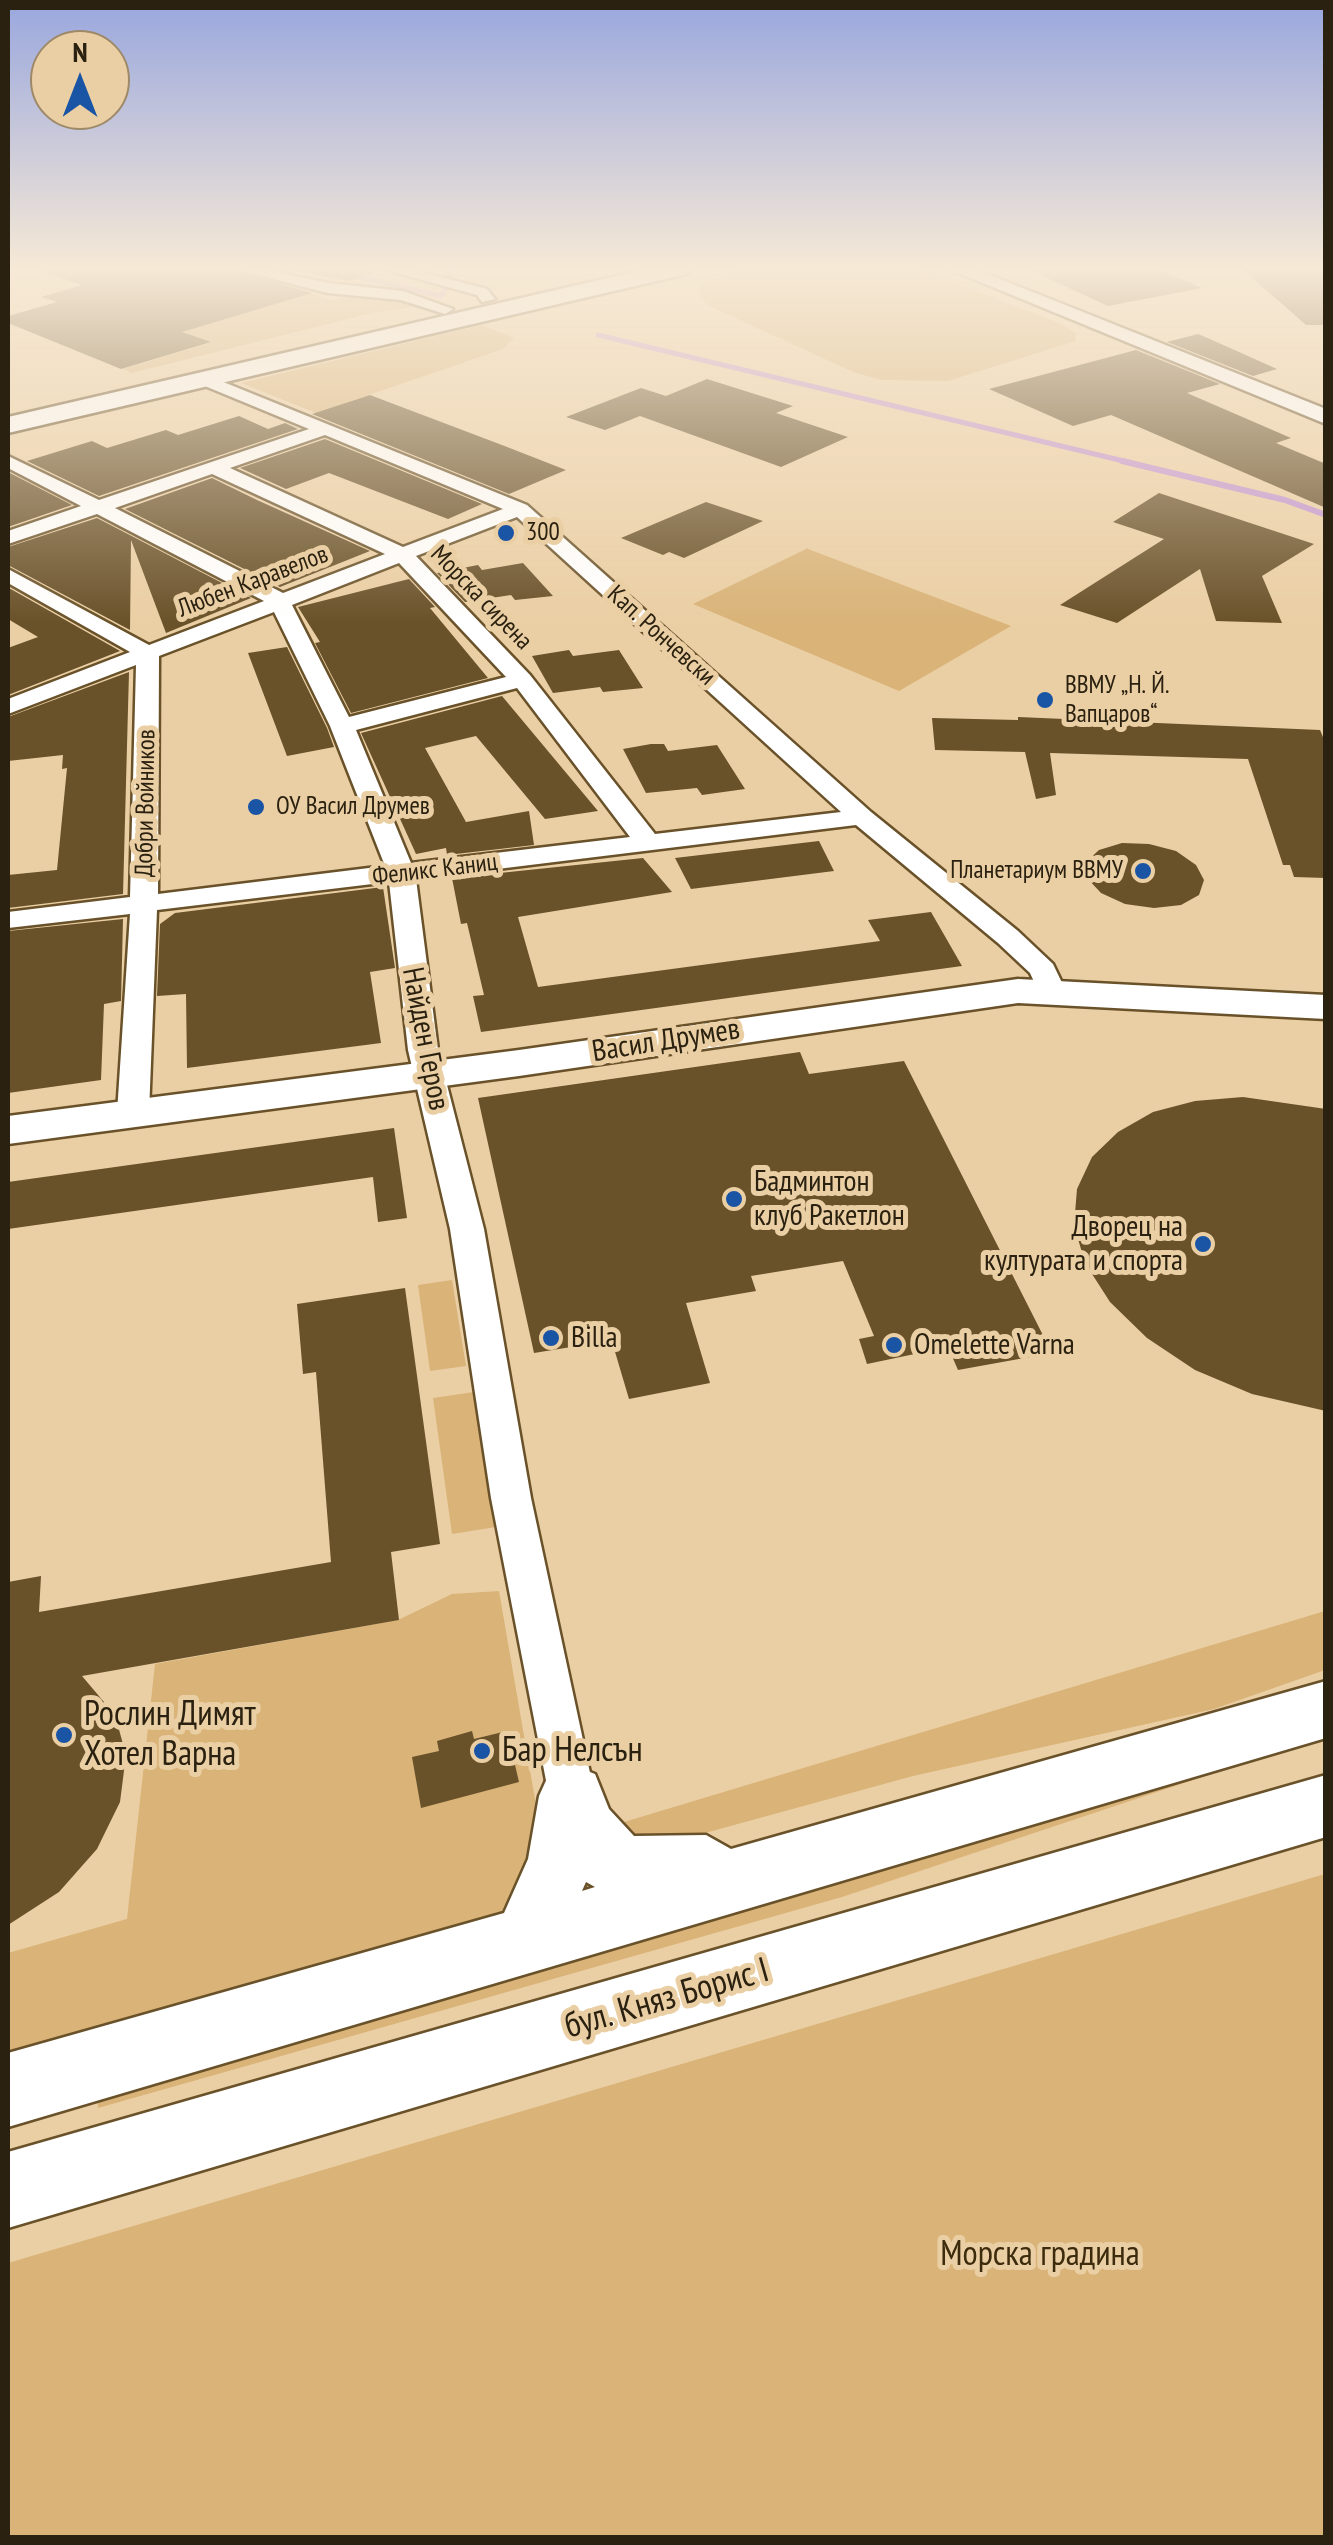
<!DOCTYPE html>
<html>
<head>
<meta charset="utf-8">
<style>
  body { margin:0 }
  #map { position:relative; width:1333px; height:2545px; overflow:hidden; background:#ebcfa4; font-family:"PT Sans Narrow",sans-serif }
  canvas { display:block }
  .frame { position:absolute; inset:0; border:10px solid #2b2110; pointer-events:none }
  .north { position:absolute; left:30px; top:30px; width:100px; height:100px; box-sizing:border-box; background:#ebcfa4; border:2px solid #9e8969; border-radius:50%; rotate:0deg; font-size:28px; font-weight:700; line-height:40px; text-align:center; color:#2b2110 }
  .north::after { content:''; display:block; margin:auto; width:35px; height:45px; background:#1a54a5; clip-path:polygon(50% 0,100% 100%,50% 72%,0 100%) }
</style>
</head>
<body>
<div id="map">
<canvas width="1333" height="2545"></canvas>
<div class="frame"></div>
<div class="north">N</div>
</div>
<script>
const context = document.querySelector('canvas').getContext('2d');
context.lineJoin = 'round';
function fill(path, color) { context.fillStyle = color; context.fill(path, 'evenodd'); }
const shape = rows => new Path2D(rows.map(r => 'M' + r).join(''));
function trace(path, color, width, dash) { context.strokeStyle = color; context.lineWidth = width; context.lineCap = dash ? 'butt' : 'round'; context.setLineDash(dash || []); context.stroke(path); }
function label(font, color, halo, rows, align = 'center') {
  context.font = font + ' "PT Sans Narrow",sans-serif'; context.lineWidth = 10; context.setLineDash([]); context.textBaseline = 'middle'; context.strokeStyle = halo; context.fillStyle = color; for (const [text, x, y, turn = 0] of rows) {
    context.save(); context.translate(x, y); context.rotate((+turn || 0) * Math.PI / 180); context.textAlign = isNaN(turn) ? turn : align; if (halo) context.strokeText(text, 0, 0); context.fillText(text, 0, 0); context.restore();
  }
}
fill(shape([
  [743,267,914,267,1062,324,1075,333,1076,341,948,381,881,380,853,372,707,305,699,294,702,284],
  [290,286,331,300,370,293,432,304,372,313,132,373,123,369,209,343,182,332],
  [482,325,514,338,503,349,316,413,241,383],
  [808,548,808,549,1011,626,899,691,693,604],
  [452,1280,466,1366,430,1371,418,1285],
  [474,1392,496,1527,452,1534,433,1398],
  [499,1591,536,1805,572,1796,528,1939,8,2089,8,1953,127,1919,155,1664,398,1620,452,1594],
  [1325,1611,1325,1670,1214,1709,913,1776,694,1836,643,1839,633,1835,624,1822],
  [1325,1736,842,1897,98,2108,97,2092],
  [1325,1874,1325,2537,8,2537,8,2263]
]), '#d9b378');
trace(shape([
  [350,275,441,296,448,286,449,267],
  [598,335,1132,463]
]), '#c294d0', 5);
trace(shape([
  [1122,461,1285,500,1326,515]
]), '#c294d0', 6);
fill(shape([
  [43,267,223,267,312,293,182,332,211,342,121,369,8,323,8,316,57,302,41,297,82,285,42,271],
  [274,267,372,267,373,274,349,281],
  [1023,267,1153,267,1202,288,1108,306],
  [1240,267,1326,267,1326,325,1306,325],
  [1198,334,1210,339,1277,369,1253,376,1167,342],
  [1136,350,1220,384,1187,393,1291,438,1276,443,1326,464,1326,508,1111,415,1073,426,989,389],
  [707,379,793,406,776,413,848,437,781,467,640,416,605,430,566,417,641,388,666,396],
  [370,395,502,445,566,470,509,494,312,414],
  [239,416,268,429,285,423,298,429,99,496,27,461,92,441,107,448,166,430,178,435],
  [325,439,482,504,448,519,329,473,286,489,240,468],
  [8,472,72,505,8,527],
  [212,478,257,500,370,551,280,587,125,509],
  [1159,493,1314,544,1262,576,1282,623,1216,621,1200,569,1117,623,1060,605,1164,539,1113,522],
  [706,502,763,521,684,558,669,552,663,555,621,538],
  [97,518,251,598,166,633,131,540,130,630,8,565,8,547],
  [523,563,553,596,515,600,511,595,465,602,437,573,478,565,482,570],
  [409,579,435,607,430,608,488,678,351,713,315,643,320,642,298,607],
  [9,588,120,651,8,695,8,648,38,637,8,619],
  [287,647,327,728,334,747,287,756,248,653],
  [569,650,573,656,619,650,643,688,603,692,600,687,553,693,532,656],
  [129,672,123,894,8,908,8,875,57,870,67,768,62,769,63,755,8,761,8,717],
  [502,696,598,811,545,819,476,736,425,748,466,822,529,811,534,845,447,855,446,848,416,854,361,733],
  [1018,717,1320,730,1326,744,1326,878,1294,877,1290,865,1283,865,1248,759,1050,753,1056,795,1036,799,1025,752,935,750,932,718,1018,720],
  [651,744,664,744,668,751,717,745,745,789,702,795,697,788,646,793,623,749],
  [819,841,834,871,691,889,675,858],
  [1122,843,1149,844,1176,851,1196,865,1204,880,1199,895,1181,905,1154,908,1125,904,1101,893,1087,878,1086,862,1099,850],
  [643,858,672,892,518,917,538,987,880,941,868,920,931,912,962,966,481,1032,473,996,484,995,467,923,461,924,452,878],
  [383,887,395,968,370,972,381,1043,187,1068,186,994,157,996,160,924,175,913],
  [123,919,121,1001,104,1004,101,1080,8,1093,8,931],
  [800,1052,809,1074,904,1061,1052,1353,958,1370,948,1347,867,1364,859,1339,874,1336,843,1261,751,1276,756,1291,686,1303,710,1383,629,1399,613,1345,598,1347,596,1343,534,1353,478,1098],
  [1243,1097,1326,1109,1326,1411,1252,1394,1195,1370,1147,1338,1110,1302,1085,1263,1074,1225,1077,1189,1092,1157,1118,1132,1153,1112,1195,1101],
  [394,1128,407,1218,378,1222,373,1177,8,1229,8,1182],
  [405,1288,440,1544,391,1552,399,1620,82,1676,115,1715,126,1755,120,1802,97,1849,59,1892,8,1925,8,1582,41,1576,39,1612,331,1562,316,1372,303,1374,297,1304],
  [472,1731,474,1739,507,1731,519,1782,421,1808,412,1757,439,1751,437,1741]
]), '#695129');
const minor = shape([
  [227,267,255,267,328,283,403,291,453,309,445,314,401,300,328,293,227,267],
  [376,267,402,267,487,289,495,299,482,302,477,295,376,267],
  [206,375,527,505,871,812,1018,931,1053,964,1066,991,1061,997,1041,997,1030,973,998,943,856,825,416,879,438,1050,484,1229,531,1498,595,1796,588,1811,572,1818,556,1811,549,1796,491,1498,450,1229,408,1050,389,882,157,910,149,1113,144,1120,133,1124,122,1120,117,1113,130,914,8,928,8,912,130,897,136,665,8,714,8,699,130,652,8,583,8,569,149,645,264,601,97,514,8,544,8,531,81,506,8,468,8,456,99,500,309,429,200,384,200,376,206,375],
  [325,435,503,509,403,547,230,468,325,435],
  [212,474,385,554,283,593,115,508,212,474],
  [517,517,841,812,655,834,530,675,416,556,517,517],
  [399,563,506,677,349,717,292,605,399,563],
  [274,612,330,726,385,866,158,894,159,656,274,612],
  [517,688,630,837,411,863,356,730,517,688]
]);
const tertiary = shape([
  [944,267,970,267,1326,409,1326,424,944,267],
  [1018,979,1326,995,1326,1019,1018,1003,519,1076,8,1144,8,1116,519,1050,1018,979]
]);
const secondary = shape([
  [1326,1681,1326,1738,8,2127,8,2053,504,1913,528,1859,539,1796,549,1774,572,1765,595,1774,609,1809,634,1836,706,1835,731,1849,1326,1681],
  [586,1882,595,1887,582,1891,586,1882],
  [1326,1775,1326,1837,8,2228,8,2152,1326,1775]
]);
const primary = shape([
  [655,267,697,267,686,274,8,433,8,417,655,267]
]);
trace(minor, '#695129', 5);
trace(tertiary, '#695129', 5);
trace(secondary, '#695129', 5);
trace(primary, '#695129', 5);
fill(minor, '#fff');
fill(tertiary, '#fff');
fill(secondary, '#fff');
fill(primary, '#fff');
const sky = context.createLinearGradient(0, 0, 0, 624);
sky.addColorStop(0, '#99a7de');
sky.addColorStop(0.43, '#f6e9d6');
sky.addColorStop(1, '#f6e9d600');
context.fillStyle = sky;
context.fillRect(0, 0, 1333, 624);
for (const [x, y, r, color] of [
  [506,533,10,"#1a54a5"],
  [1045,700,10,"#1a54a5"],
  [256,807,10,"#1a54a5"],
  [1143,871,10,"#1a54a5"],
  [734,1199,10,"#1a54a5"],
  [1203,1244,10,"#1a54a5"],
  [551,1338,10,"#1a54a5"],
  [894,1345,10,"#1a54a5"],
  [64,1735,10,"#1a54a5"],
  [482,1751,10,"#1a54a5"]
]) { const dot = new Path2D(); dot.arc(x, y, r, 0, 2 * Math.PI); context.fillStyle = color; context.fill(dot); trace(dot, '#ebcfa4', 4); }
label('25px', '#2b2110', '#ebcfa4', [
  ["300",526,533],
  ["ВВМУ „Н. Й.",1065,686],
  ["Вапцаров“",1065,715],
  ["ОУ Васил Друмев",276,807],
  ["Планетариум ВВМУ",1123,871,"right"]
], 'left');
label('25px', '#2b2110', '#ebcfa4', [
  ["Любен Каравелов",253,582,-21],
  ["Морска сирена",481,598,46],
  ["Кап. Рончевски",661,636,42],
  ["Добри Войников",146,803,-89],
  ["Феликс Каниц",435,870,-7]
]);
label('30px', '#2b2110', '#ebcfa4', [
  ["Найден Геров",425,1039,79],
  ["Васил Друмев",666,1041,-9]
]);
label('30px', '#2b2110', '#ebcfa4', [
  ["Бадминтон",754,1182],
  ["клуб Ракетлон",754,1216],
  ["Дворец на",1183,1227,"right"],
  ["културата и спорта",1183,1261,"right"],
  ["Billa",571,1338],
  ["Omelette Varna",914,1345]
], 'left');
label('35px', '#2b2110', '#ebcfa4', [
  ["Рослин Димят",84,1715],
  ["Хотел Варна",84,1755],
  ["Бар Нелсън",502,1751]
], 'left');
label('35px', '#2b2110', '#ebcfa4', [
  ["бул. Княз Борис I",667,1999,-16]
]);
label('35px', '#3d2b0d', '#ebcfa4', [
  ["Морска градина",1040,2255]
]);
</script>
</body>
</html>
